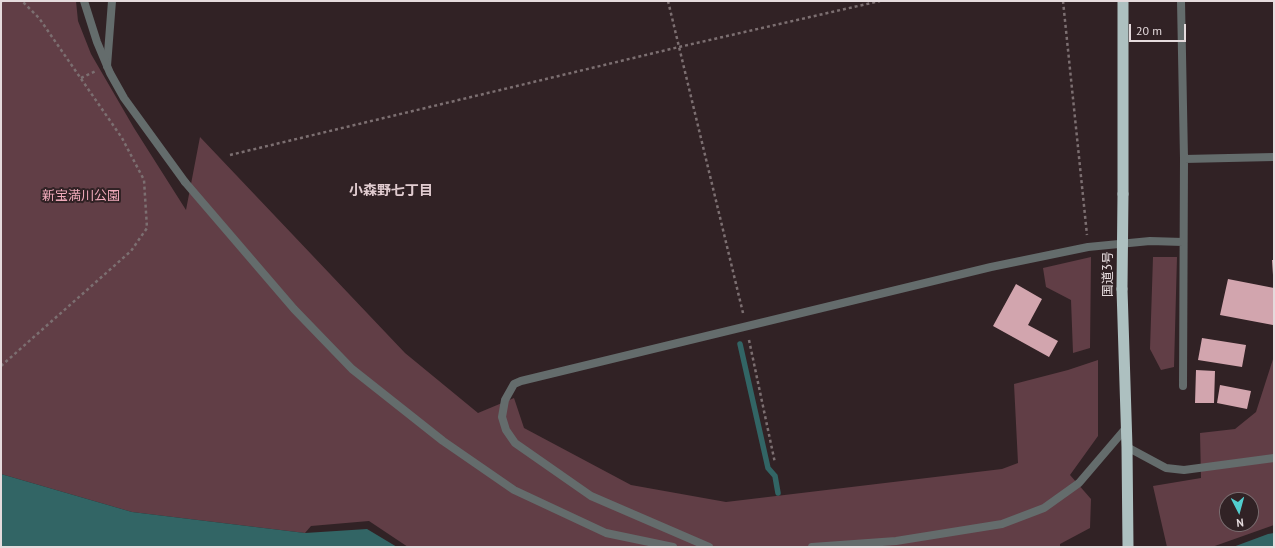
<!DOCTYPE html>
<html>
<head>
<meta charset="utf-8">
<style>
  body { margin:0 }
  #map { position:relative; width:1275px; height:548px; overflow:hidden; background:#312225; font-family:"PT Sans",sans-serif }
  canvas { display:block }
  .frame { position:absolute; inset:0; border:2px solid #e5dbdd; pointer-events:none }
  .north { position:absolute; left:1219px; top:492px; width:40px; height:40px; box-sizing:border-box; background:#312225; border:1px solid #796c6f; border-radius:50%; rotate:174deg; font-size:11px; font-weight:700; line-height:16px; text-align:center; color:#e5dbdd }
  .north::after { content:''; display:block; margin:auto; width:14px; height:18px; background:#52cdce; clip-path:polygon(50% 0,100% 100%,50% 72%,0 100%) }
  .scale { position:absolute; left:1129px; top:24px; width:57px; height:18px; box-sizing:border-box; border:2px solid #e5dbdd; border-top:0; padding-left:5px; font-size:12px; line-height:14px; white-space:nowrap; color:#e5dbdd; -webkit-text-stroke:3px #312225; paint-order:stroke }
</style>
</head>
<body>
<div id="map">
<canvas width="1275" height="548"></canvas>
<div class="frame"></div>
<div class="north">N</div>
<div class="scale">20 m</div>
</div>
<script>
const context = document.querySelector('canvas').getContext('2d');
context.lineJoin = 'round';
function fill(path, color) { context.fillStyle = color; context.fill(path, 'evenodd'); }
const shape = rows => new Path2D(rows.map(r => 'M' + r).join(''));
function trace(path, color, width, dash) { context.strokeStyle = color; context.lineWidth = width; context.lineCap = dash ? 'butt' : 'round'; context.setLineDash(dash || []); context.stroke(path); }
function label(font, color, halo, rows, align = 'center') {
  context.font = font + ' "PT Sans","Noto Sans JP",sans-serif'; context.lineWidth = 4; context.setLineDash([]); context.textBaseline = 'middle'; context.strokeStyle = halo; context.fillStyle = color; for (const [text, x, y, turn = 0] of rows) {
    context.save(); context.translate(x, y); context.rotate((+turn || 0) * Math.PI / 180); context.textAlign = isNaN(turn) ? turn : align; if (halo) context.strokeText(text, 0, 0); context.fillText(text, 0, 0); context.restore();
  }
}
fill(shape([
  [1,1,76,1,78,21,91,54,134,128,186,210,200,137,405,353,478,413,514,398,524,428,631,485,726,502,1002,469,1018,463,1014,384,1068,370,1098,360,1098,436,1070,475,1091,499,1090,528,1060,544,1060,547,408,547,369,521,311,526,305,533,132,512,1,474],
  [1091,257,1090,348,1073,353,1071,300,1046,287,1043,268],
  [1153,257,1177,257,1174,367,1161,370,1150,349],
  [1274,356,1274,525,1212,547,1167,547,1153,486,1201,478,1200,433,1235,429,1256,412],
  [1227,500,1251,500,1251,524,1227,524]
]), '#613e46');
fill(shape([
  [1,474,132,512,305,533,367,529,397,547,1,547],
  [1274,533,1274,547,1233,547,1268,534]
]), '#326565');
trace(shape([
  [740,344,768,468,775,476,778,493]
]), '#326565', 5.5);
fill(shape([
  [1272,260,1274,260,1274,275,1273,275],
  [1228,279,1274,288,1273,325,1220,315],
  [1016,284,1042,299,1028,325,1058,341,1049,357,993,326],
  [1202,338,1246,345,1242,367,1198,360],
  [1196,370,1215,371,1214,403,1195,403],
  [1220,385,1251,391,1247,409,1217,403]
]), '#d2a5ae');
trace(shape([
  [668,1,743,313],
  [1063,1,1087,235],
  [1,2,2,1],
  [81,78,96,71],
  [230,155,679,47,880,1],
  [749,340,775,463],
  [1,366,131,251,147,228,144,180,122,138,39,18,22,1]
]), '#7c6f71', 2.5, [3, 3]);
trace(shape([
  [1181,1,1184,159,1183,386],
  [107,66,112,1],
  [1184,159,1274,157],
  [185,182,294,309,352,369,443,441,514,490,606,533,673,547],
  [1127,447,1166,468,1184,470,1274,458],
  [709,547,591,496,515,443,506,430,502,417,505,400,514,384,521,381,991,267,1088,247,1150,241,1183,242],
  [812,547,896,541,1002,524,1044,508,1079,483,1126,428]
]), '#646c6c', 8);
trace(shape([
  [84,1,97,42,110,73,124,98,185,182]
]), '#646c6c', 8);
trace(shape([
  [1123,194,1123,1],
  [1122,289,1127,447,1128,547]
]), '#adc0c0', 11);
trace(shape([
  [1122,289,1123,194]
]), '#adc0c0', 11);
label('13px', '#f0aaba', '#312225', [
  ["新宝満川公園",81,196]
]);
label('13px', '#e5dbdd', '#312225', [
  ["国道3号",1108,274,-90]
]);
label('bold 14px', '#e1ccd0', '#312225', [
  ["小森野七丁目",391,191]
]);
</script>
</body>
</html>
